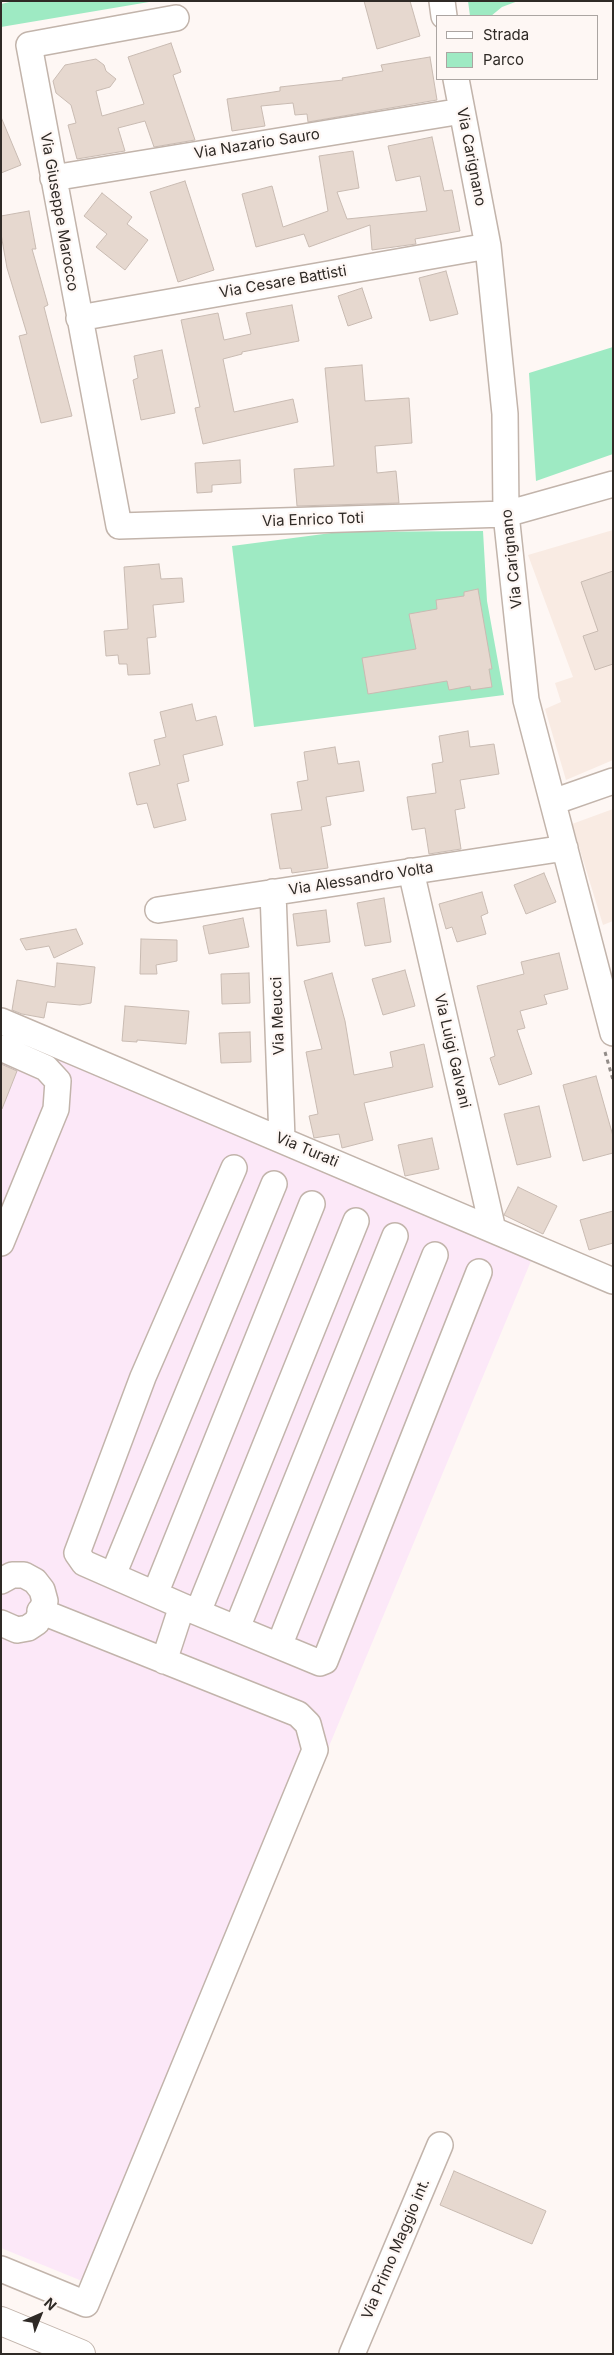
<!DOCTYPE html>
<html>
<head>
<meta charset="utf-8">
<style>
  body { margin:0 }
  #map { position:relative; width:614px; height:2355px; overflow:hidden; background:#fef7f4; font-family:Inter,sans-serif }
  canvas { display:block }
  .frame { position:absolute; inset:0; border:2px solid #2f2a26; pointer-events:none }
  .legend { position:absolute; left:436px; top:15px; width:162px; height:65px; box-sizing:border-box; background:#fef7f4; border:1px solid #aba5a2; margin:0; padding:6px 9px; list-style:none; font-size:15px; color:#2f2a26 }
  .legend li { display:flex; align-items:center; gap:10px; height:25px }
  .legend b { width:25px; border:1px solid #aba5a2 }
  .north { position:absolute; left:15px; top:2290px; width:50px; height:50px; -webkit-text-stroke:4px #fef7f4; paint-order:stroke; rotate:44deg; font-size:14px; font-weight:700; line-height:20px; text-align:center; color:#2f2a26 }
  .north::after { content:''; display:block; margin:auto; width:18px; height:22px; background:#2f2a26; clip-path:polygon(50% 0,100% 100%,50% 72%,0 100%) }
</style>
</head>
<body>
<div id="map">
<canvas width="614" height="2355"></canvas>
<div class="frame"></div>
<ul class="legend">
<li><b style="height:6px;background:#fff"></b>Strada</li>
<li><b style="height:14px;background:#9eeac3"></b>Parco</li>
</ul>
<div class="north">N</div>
</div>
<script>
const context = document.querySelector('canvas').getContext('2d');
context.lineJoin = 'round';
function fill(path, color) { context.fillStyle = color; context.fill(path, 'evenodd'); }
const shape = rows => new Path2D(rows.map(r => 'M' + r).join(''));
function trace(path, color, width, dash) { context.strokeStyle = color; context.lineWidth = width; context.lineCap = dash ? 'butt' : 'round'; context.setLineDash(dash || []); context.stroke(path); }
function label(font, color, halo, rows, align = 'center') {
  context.font = font + ' Inter,sans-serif'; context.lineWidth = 4.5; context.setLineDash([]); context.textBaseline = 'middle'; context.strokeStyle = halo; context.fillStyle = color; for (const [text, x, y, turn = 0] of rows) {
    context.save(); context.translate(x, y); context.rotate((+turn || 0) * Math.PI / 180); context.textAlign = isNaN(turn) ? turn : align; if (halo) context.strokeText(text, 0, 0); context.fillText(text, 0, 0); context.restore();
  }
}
fill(shape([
  [613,530,613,760,566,780,545,709,561,702,555,683,573,677,528,555],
  [613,809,613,921,603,925,572,824]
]), '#f9ebe3');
fill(shape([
  [1,1034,531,1261,106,2282,87,2283,1,2248]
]), '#fce8f8');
fill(shape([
  [14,1,155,1,1,27,1,4],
  [468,1,518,1,502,7,491,16,470,16],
  [613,347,613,454,536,481,529,373],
  [483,531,487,601,504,695,254,727,232,546,339,532]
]), '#9eeac3');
const building = shape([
  [364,1,410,1,420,36,377,49,364,1],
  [171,43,181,72,173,75,195,140,154,147,145,121,118,128,125,151,77,159,68,125,76,123,71,105,56,93,53,81,65,65,96,59,104,65,106,71,116,79,110,87,96,91,102,116,144,104,128,57,171,43],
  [430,57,437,100,308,122,307,114,295,115,293,103,261,106,265,126,232,131,227,99,280,91,280,87,343,80,342,78,383,71,381,65,430,57],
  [1,117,21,165,1,173,1,117],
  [432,137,444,191,452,190,460,231,415,239,416,244,372,250,370,225,309,247,304,234,256,247,242,194,272,186,283,227,328,211,319,156,353,151,359,188,337,192,347,219,427,211,420,176,396,181,388,146,432,137],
  [185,181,214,270,178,282,150,192,185,181],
  [102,193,132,217,127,224,148,240,125,270,96,247,107,234,84,216,102,193],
  [29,211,36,249,32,249,48,305,44,307,72,416,41,423,19,336,27,334,7,268,1,234,1,216,29,211],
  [446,271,458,314,430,321,419,278,446,271],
  [362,288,372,318,348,326,338,296,362,288],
  [292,305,299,341,242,352,242,354,223,359,234,412,293,399,298,422,203,444,195,408,200,407,181,320,218,313,224,340,251,334,246,313,292,305],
  [162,350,175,413,141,420,133,380,138,378,134,356,162,350],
  [362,365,365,401,409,398,412,443,375,446,377,473,396,471,399,503,297,506,294,469,334,466,325,368,362,365],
  [240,460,241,483,212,485,212,492,197,493,195,463,240,460],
  [159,564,161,579,182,578,184,602,153,605,156,637,147,638,150,674,128,675,127,664,119,664,118,655,106,656,104,631,128,629,124,567,159,564],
  [613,571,613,664,595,670,583,636,598,631,581,582,613,571],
  [478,589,492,669,489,669,492,687,471,690,470,686,449,690,447,681,368,694,362,658,416,649,409,614,437,609,436,600,464,596,464,592,478,589],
  [192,704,196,721,216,716,223,745,183,755,189,781,177,784,186,820,154,828,147,803,137,805,129,773,160,765,154,740,166,737,160,712,192,704],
  [468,731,470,747,494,744,499,774,460,780,465,808,455,810,461,849,429,854,425,828,412,830,407,797,436,793,432,764,443,762,439,736,468,731],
  [335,747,338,764,359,761,364,791,326,797,331,825,321,827,328,868,292,873,291,868,280,869,271,814,302,810,297,782,308,780,304,752,335,747],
  [544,873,556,902,526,914,514,885,544,873],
  [482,892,488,913,481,916,486,934,457,942,452,927,446,929,439,904,482,892],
  [384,898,391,942,365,946,357,903,384,898],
  [326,910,330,942,297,946,293,914,326,910],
  [243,918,249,947,209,954,203,926,243,918],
  [76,929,83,944,54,958,49,946,26,950,20,939,76,929],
  [141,939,177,940,177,961,156,965,157,974,140,974,141,939],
  [559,953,568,989,544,995,547,1004,520,1011,525,1028,517,1030,532,1074,499,1085,490,1058,495,1056,477,986,524,974,521,962,559,953],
  [57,963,95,967,91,1003,80,1005,47,1002,44,1018,22,1014,12,1010,17,980,55,987,57,963],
  [405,970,415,1006,383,1015,372,979,405,970],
  [249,973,250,1003,222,1004,221,974,249,973],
  [332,973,345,1021,354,1075,393,1067,390,1052,424,1044,433,1087,364,1103,373,1140,342,1148,339,1134,314,1138,309,1116,318,1114,306,1052,322,1049,304,981,332,973],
  [125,1006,189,1011,186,1044,137,1040,137,1042,122,1041,125,1006],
  [250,1032,251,1062,221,1063,219,1033,250,1032],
  [1,1064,17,1071,2,1109,1,1109,1,1064],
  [596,1076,613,1136,613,1153,583,1161,563,1085,596,1076],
  [539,1106,551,1157,517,1165,504,1114,539,1106],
  [432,1138,439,1169,405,1176,398,1145,432,1138],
  [518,1187,557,1206,543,1234,504,1215,518,1187],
  [613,1211,613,1243,589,1250,580,1220,613,1211],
  [454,2171,546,2211,532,2244,440,2205,454,2171]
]);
fill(building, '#e6d8cf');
trace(building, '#c9bbb2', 1);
const minor = shape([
  [442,1,444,16],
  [176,18,29,45,119,526,506,514,613,484],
  [456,79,488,246,505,414,506,514,526,700,613,1033],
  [53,178,462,111],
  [79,318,488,246],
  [553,802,613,781],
  [411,871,493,1230],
  [273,892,282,1139],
  [158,910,565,848],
  [1,1021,613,1281],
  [1,1048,46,1068,58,1081,56,1109,1,1243],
  [234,1168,143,1377,77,1553,84,1563,182,1606,320,1663,325,1661,479,1272],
  [113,1575,274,1184],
  [1,1581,12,1575,24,1575,35,1581,42,1590,45,1601,37,1622,28,1628,17,1630,1,1623],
  [155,1594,312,1204],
  [198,1612,356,1221],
  [237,1628,395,1236],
  [279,1646,435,1255],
  [164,1661,182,1606],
  [1,2269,86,2304,315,1750,308,1724,298,1714,40,1611],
  [352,2354,440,2145]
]);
const major = shape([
  [1,2321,81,2354]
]);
trace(minor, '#c2b4ab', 28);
trace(major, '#c2b4ab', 30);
trace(shape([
  [605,1052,613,1080]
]), '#928c88', 3, [4, 4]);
trace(minor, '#fff', 25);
trace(major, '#fff', 28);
label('15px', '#2f2a26', '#fef7f4', [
  ["Via Nazario Sauro",257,144,-9],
  ["Via Carignano",471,157,79],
  ["Via Giuseppe Marocco",59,212,80],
  ["Via Cesare Battisti",283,282,-10],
  ["Via Enrico Toti",313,520,-2],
  ["Via Carignano",512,559,-96],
  ["Via Alessandro Volta",361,879,-9],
  ["Via Meucci",278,1016,-92],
  ["Via Luigi Galvani",452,1051,77],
  ["Via Turati",307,1150,23],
  ["Via Primo Maggio int.",396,2249,-67]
]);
</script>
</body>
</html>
